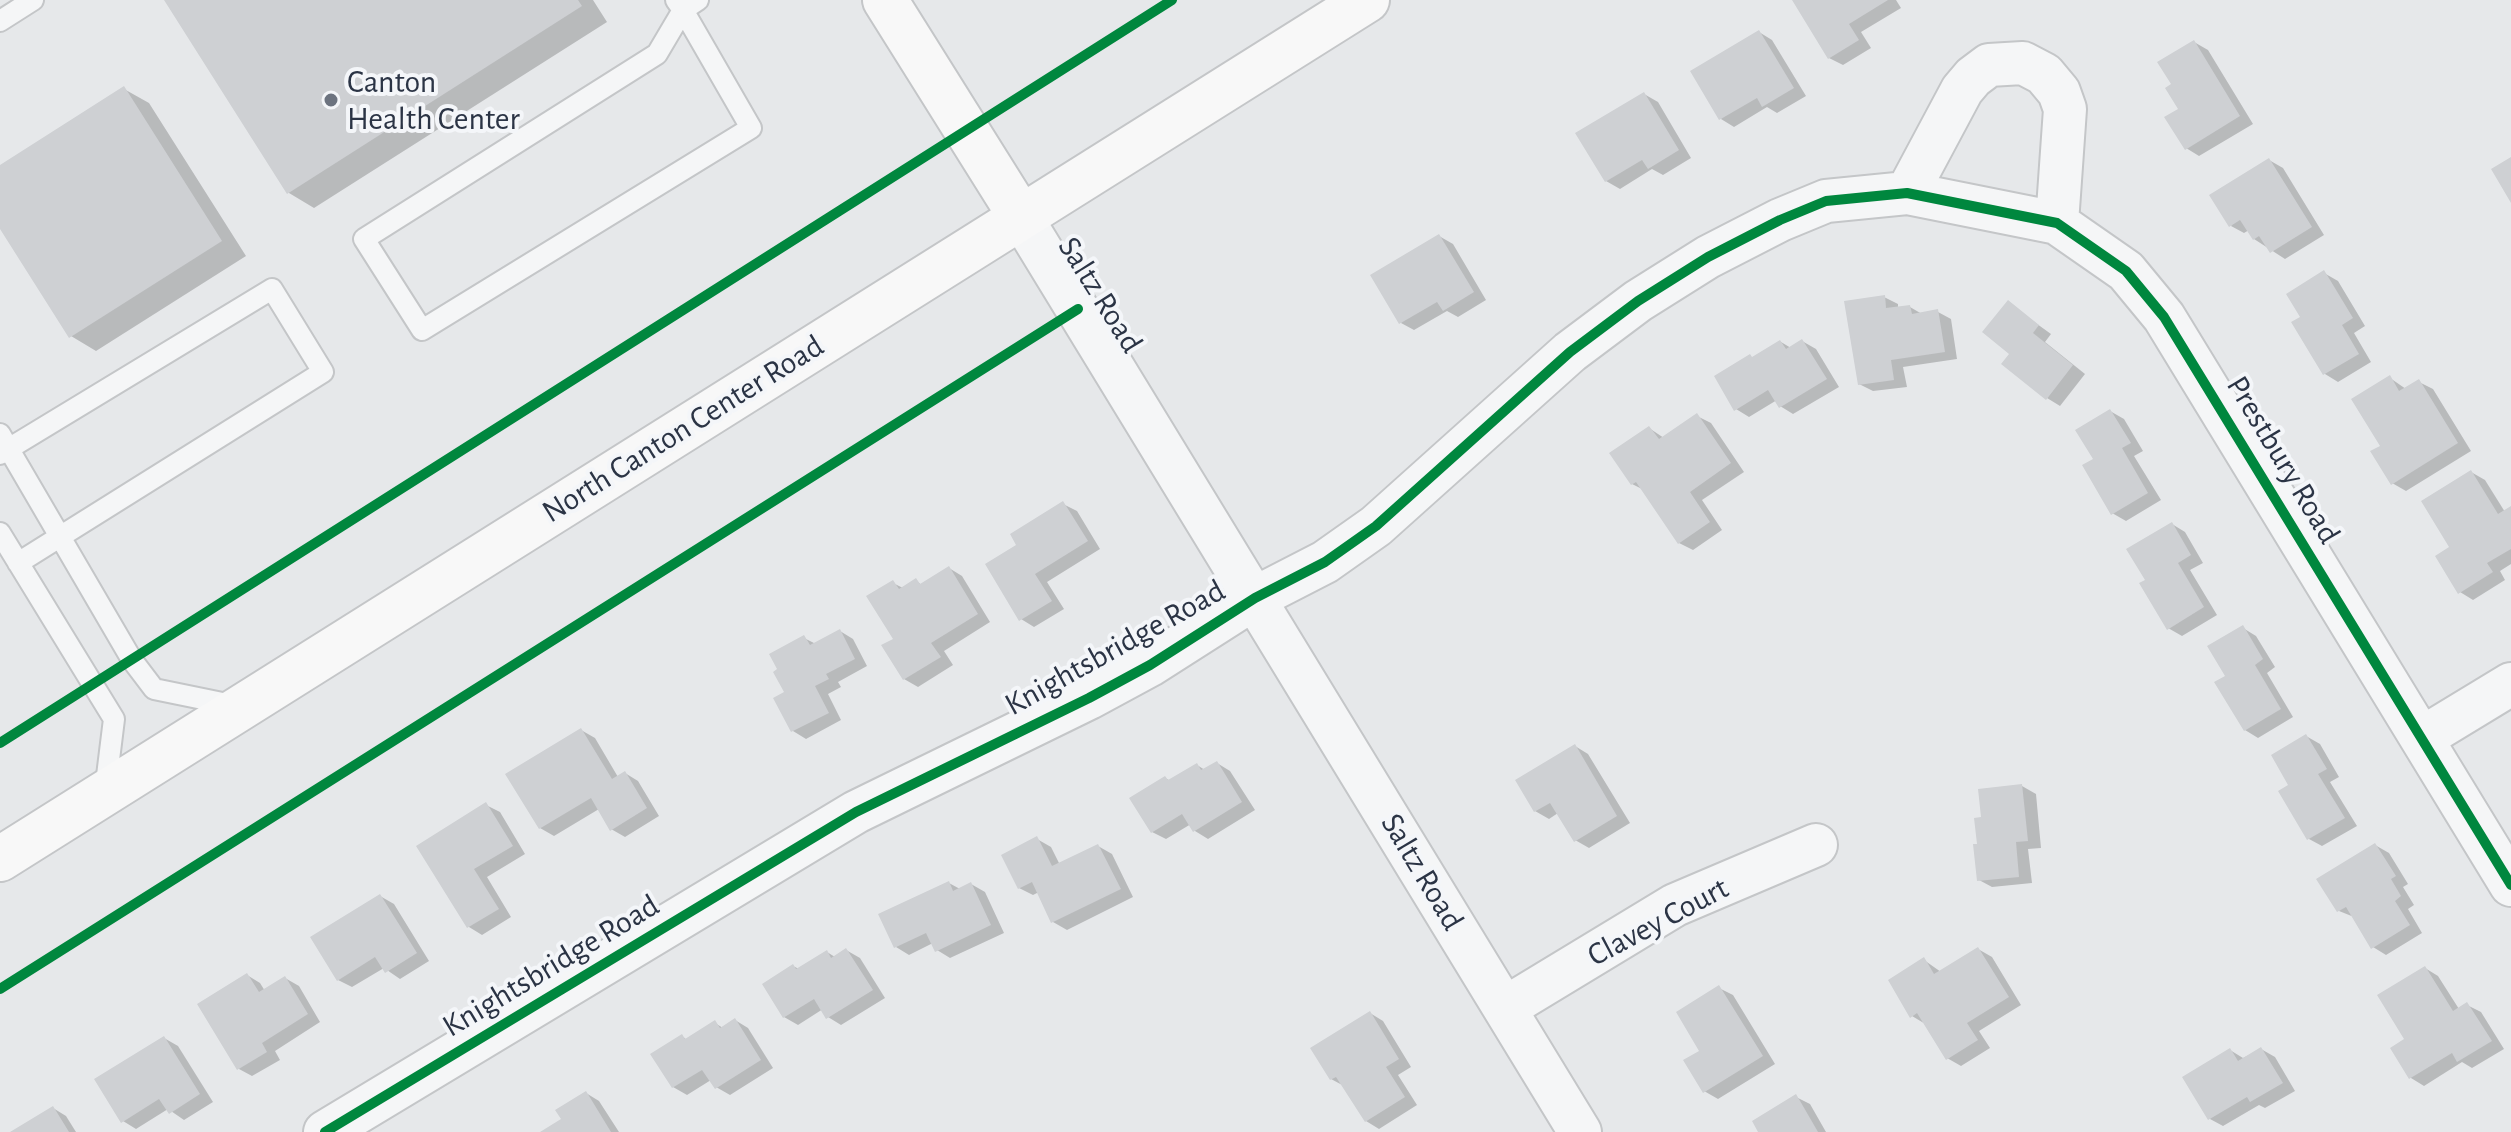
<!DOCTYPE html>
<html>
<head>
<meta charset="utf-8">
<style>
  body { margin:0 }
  canvas { display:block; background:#e6e8ea }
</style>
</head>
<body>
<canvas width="2511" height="1132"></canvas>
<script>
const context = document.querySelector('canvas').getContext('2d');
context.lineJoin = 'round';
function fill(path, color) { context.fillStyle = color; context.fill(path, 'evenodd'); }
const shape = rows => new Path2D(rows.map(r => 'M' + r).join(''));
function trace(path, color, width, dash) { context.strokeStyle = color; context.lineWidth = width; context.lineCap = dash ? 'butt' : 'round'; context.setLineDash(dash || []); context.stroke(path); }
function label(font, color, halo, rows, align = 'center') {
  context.font = font + ' "Alegreya Sans",sans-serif'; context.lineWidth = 8; context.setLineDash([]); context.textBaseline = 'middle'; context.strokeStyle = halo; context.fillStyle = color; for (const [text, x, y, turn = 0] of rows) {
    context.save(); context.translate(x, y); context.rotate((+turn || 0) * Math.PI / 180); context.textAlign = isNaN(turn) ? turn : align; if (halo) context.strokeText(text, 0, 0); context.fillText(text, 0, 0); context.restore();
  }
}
fill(shape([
  [166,0,593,0,607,22,314,208,289,193],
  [1797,0,1896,0,1901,8,1861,32,1871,48,1843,65,1829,58],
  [1759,32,1772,40,1806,96,1777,113,1767,107,1734,127,1721,119],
  [2194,42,2208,50,2253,124,2199,156,2186,148,2181,110,2174,85],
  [124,89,149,103,246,256,96,351,71,336,0,225,0,167],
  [1644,94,1658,102,1691,158,1663,175,1652,169,1620,189,1606,181],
  [2269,160,2283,168,2324,235,2285,259,2254,239,2249,230,2244,233,2231,226],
  [1439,236,1453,244,1486,300,1458,317,1447,311,1414,330,1401,323],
  [2324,273,2338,281,2365,326,2354,333,2371,362,2338,382,2325,374,2303,317],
  [1884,297,1898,304,1898,308,1910,307,1922,314,1938,312,1951,319,1957,359,1903,367,1907,387,1873,391,1859,384],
  [2008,303,2051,334,2045,342,2085,374,2060,406,2047,398,2012,354],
  [1802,341,1816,349,1839,387,1793,414,1780,406,1777,400,1749,417,1736,409,1754,358,1781,342,1791,348],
  [2390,378,2406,389,2419,382,2433,389,2471,451,2406,491,2392,483,2382,446],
  [2110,411,2124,419,2143,451,2134,456,2161,500,2126,521,2112,513,2095,460],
  [1697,416,1711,423,1744,472,1702,500,1722,530,1693,550,1679,543,1644,490,1632,484,1649,428,1664,438],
  [2471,472,2485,480,2505,512,2511,508,2511,564,2500,571,2505,580,2473,600,2460,592,2452,548],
  [1063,504,1077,511,1100,549,1047,582,1064,609,1034,627,1021,619,1019,546],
  [2172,524,2185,532,2203,563,2190,570,2217,615,2182,636,2168,628,2147,580],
  [949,568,962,576,990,622,944,651,953,665,918,687,904,679,895,639,893,583,903,588,916,581,922,585],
  [2243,628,2256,636,2275,667,2267,673,2293,717,2258,738,2245,730,2227,677],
  [840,631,853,639,867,666,838,682,841,687,828,694,841,720,806,739,793,731,787,693,804,638,816,644],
  [581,730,595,738,618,777,625,773,638,781,659,816,625,837,611,829,599,809,554,836,540,828],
  [2306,736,2320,744,2339,777,2330,782,2357,826,2322,846,2309,839,2291,786],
  [1575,746,1588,754,1630,823,1589,848,1575,840,1558,813,1549,819,1535,811],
  [1217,763,1230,771,1255,810,1208,839,1195,831,1191,824,1166,839,1152,832,1165,778,1171,781,1197,765,1205,770],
  [2022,786,2036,794,2041,848,2028,849,2032,883,1992,887,1979,880,1983,819],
  [486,805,500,812,525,854,487,877,511,917,482,935,469,927,418,846],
  [1037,839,1051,847,1060,865,1098,846,1112,854,1133,897,1067,930,1053,922,1039,892,1033,895,1019,888],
  [2375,845,2389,853,2408,884,2403,887,2414,905,2408,909,2422,933,2386,955,2373,947,2354,917,2339,911],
  [949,883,960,889,971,884,985,892,1004,933,950,958,937,950,933,943,909,955,896,947],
  [380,896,394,904,429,961,400,979,384,968,352,987,338,980],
  [1978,949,1992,957,2021,1005,1979,1031,1990,1048,1961,1066,1947,1058,1927,1025,1912,1016,1924,960,1941,972],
  [846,950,860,958,885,998,841,1025,828,1017,823,1009,798,1025,784,1017,793,966,799,969,827,952,835,957],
  [2425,968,2438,976,2459,1009,2467,1005,2481,1012,2504,1049,2472,1068,2462,1062,2424,1086,2411,1078,2406,1040],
  [247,975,260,983,265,991,285,978,299,986,320,1022,275,1051,280,1060,252,1076,239,1069],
  [1719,988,1733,995,1775,1064,1718,1099,1704,1091,1702,1052],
  [1370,1013,1383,1021,1411,1067,1398,1075,1417,1105,1379,1129,1366,1121,1344,1086,1331,1079],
  [735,1020,748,1028,773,1068,730,1095,716,1087,711,1080,687,1095,673,1087,682,1036,687,1040,715,1023,723,1028],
  [164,1038,178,1046,213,1102,184,1120,168,1109,136,1129,123,1121],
  [2261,1049,2275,1057,2295,1091,2265,1108,2259,1105,2223,1126,2210,1119,2230,1050,2243,1058],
  [586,1093,599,1101,619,1132,546,1132,564,1120],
  [1796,1097,1810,1104,1826,1132,1761,1132],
  [53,1108,66,1116,76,1132,14,1132]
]), '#0003');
fill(shape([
  [164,0,578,0,582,6,287,194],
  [1792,0,1888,0,1849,24,1859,40,1828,59],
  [1759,30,1794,88,1762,107,1757,98,1719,120,1690,71],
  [2194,40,2240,116,2185,150,2164,117,2178,109,2165,88,2171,84,2157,62],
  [124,86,222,241,69,338,0,229,0,165],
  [1644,92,1679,150,1648,169,1642,160,1605,182,1575,133],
  [2511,157,2511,203,2491,169],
  [2269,158,2312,227,2270,253,2259,236,2253,240,2240,220,2229,227,2209,195],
  [1439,234,1474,292,1443,311,1437,302,1399,324,1370,275],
  [2324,270,2353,318,2342,325,2359,354,2323,375,2291,322,2300,317,2286,294],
  [1885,295,1886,308,1910,305,1912,314,1938,309,1945,352,1891,360,1894,380,1858,385,1844,301],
  [2008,300,2039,325,2033,333,2073,365,2046,400,2001,364,2009,354,1982,332],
  [1802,339,1827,379,1779,408,1768,390,1734,411,1714,376,1750,354,1752,357,1780,340,1786,349],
  [2390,375,2399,391,2419,379,2458,443,2391,485,2370,451,2380,446,2351,399],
  [2110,409,2131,443,2122,448,2148,493,2111,515,2082,465,2093,459,2075,430],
  [1697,413,1731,463,1690,492,1710,522,1678,544,1636,482,1631,485,1609,453,1649,426,1659,439],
  [2471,470,2498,514,2511,506,2511,549,2487,563,2493,572,2458,594,2435,556,2449,547,2421,501],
  [1063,501,1088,541,1035,574,1052,601,1019,621,985,564,1016,545,1010,534],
  [2172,522,2191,555,2178,563,2204,607,2167,630,2139,583,2145,580,2126,549],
  [949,566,978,614,931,643,941,657,903,680,881,645,893,639,866,596,893,580,899,589,916,578,920,584],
  [2243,625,2263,659,2255,665,2281,709,2244,731,2214,682,2225,676,2207,646],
  [840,629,855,659,826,674,829,679,815,686,829,713,791,732,773,698,784,692,773,672,777,669,769,654,804,635,810,645],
  [581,728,612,779,625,771,647,808,610,831,591,798,539,829,505,774],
  [2306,734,2327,769,2318,774,2345,818,2307,840,2278,791,2288,785,2271,755],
  [1575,744,1617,816,1574,842,1550,803,1534,812,1515,780],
  [1217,761,1242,802,1193,832,1182,814,1151,833,1129,798,1165,776,1168,780,1197,763,1201,770],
  [2022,784,2028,841,2016,842,2019,877,1977,881,1973,844,1977,844,1974,818,1981,817,1978,789],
  [486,802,513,846,474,869,499,909,467,928,416,846],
  [1037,836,1052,866,1098,844,1121,889,1051,923,1032,882,1018,889,1001,855],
  [2375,843,2396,876,2391,879,2401,896,2395,901,2410,925,2371,949,2346,907,2337,912,2316,879],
  [949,881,953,891,971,882,991,925,935,952,926,933,894,948,878,914],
  [380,894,417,953,385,973,375,957,337,981,310,937],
  [1978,947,2009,997,1967,1023,1978,1040,1946,1060,1917,1013,1910,1018,1888,980,1924,957,1934,974],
  [846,948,873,990,826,1019,814,999,783,1018,762,984,793,964,796,969,827,950,831,958],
  [2425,966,2453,1011,2467,1002,2492,1041,2457,1062,2452,1053,2409,1079,2390,1048,2404,1039,2377,995],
  [247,973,259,992,285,976,308,1014,262,1043,267,1052,237,1070,197,1004],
  [1719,985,1763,1056,1703,1093,1683,1060,1699,1051,1676,1012],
  [1370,1011,1399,1059,1386,1067,1405,1097,1365,1122,1336,1077,1330,1080,1310,1048],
  [735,1018,761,1060,715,1089,702,1070,672,1088,650,1054,682,1034,685,1039,715,1020,720,1028],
  [164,1036,200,1094,169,1114,159,1099,121,1123,94,1079],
  [2261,1047,2283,1083,2250,1102,2247,1097,2208,1120,2182,1077,2230,1048,2238,1061],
  [586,1091,611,1132,540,1132,561,1119,555,1110],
  [1796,1094,1818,1132,1758,1132,1752,1121],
  [53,1106,69,1132,10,1132]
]), '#ced0d3');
const lane = shape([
  [676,0,683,10,751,128,422,330,364,239,657,54,683,10,698,0],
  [0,21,33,0],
  [0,434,132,660,154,689,237,706],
  [0,454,272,289,323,372,18,563],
  [0,533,114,719,105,792]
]);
const street = shape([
  [1907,193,1962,90,1973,77,1989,65,2023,63,2044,74,2059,92,2065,109,2057,223],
  [1021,217,1580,1132],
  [2422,738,2511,684],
  [1505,1008,1675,905,1816,845],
  [325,1132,856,812,1089,698,1150,665,1255,598,1325,562,1376,526,1570,352,1638,301,1708,257,1780,220,1826,201,1907,193,2057,223,2126,271,2164,317,2511,885]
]);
const secondary = shape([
  [885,0,1021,217],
  [0,859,1367,0]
]);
trace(lane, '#c4c6c8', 24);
trace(street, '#c4c6c8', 46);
trace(secondary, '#c4c6c8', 48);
trace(lane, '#f5f6f7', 20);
trace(street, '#f5f6f7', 42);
trace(secondary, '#f8f8f8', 44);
trace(shape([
  [0,743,1172,0],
  [0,989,1078,309],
  [325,1132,856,812,1089,698,1150,665,1255,598,1325,562,1376,526,1570,352,1638,301,1708,257,1780,220,1826,201,1907,193,2057,223,2126,271,2164,317,2511,885]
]), '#00873e', 10);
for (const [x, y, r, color] of [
  [331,100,8,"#6c737f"]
]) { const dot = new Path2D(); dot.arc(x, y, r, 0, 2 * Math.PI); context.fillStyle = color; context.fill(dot); trace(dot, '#f4f6f9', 3); }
label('32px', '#2b3445', '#f4f6f9', [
  ["Canton",347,82],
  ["Health Center",347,119]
], 'left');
label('32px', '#2b3445', '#f4f6f9', [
  ["Saltz Road",1100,295,58],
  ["North Canton Center Road",683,429,-32],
  ["Prestbury Road",2283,460,59],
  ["Knightsbridge Road",1115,648,-29],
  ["Saltz Road",1422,872,59],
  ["Clavey Court",1658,922,-28],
  ["Knightsbridge Road",551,966,-31]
]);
</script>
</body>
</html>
